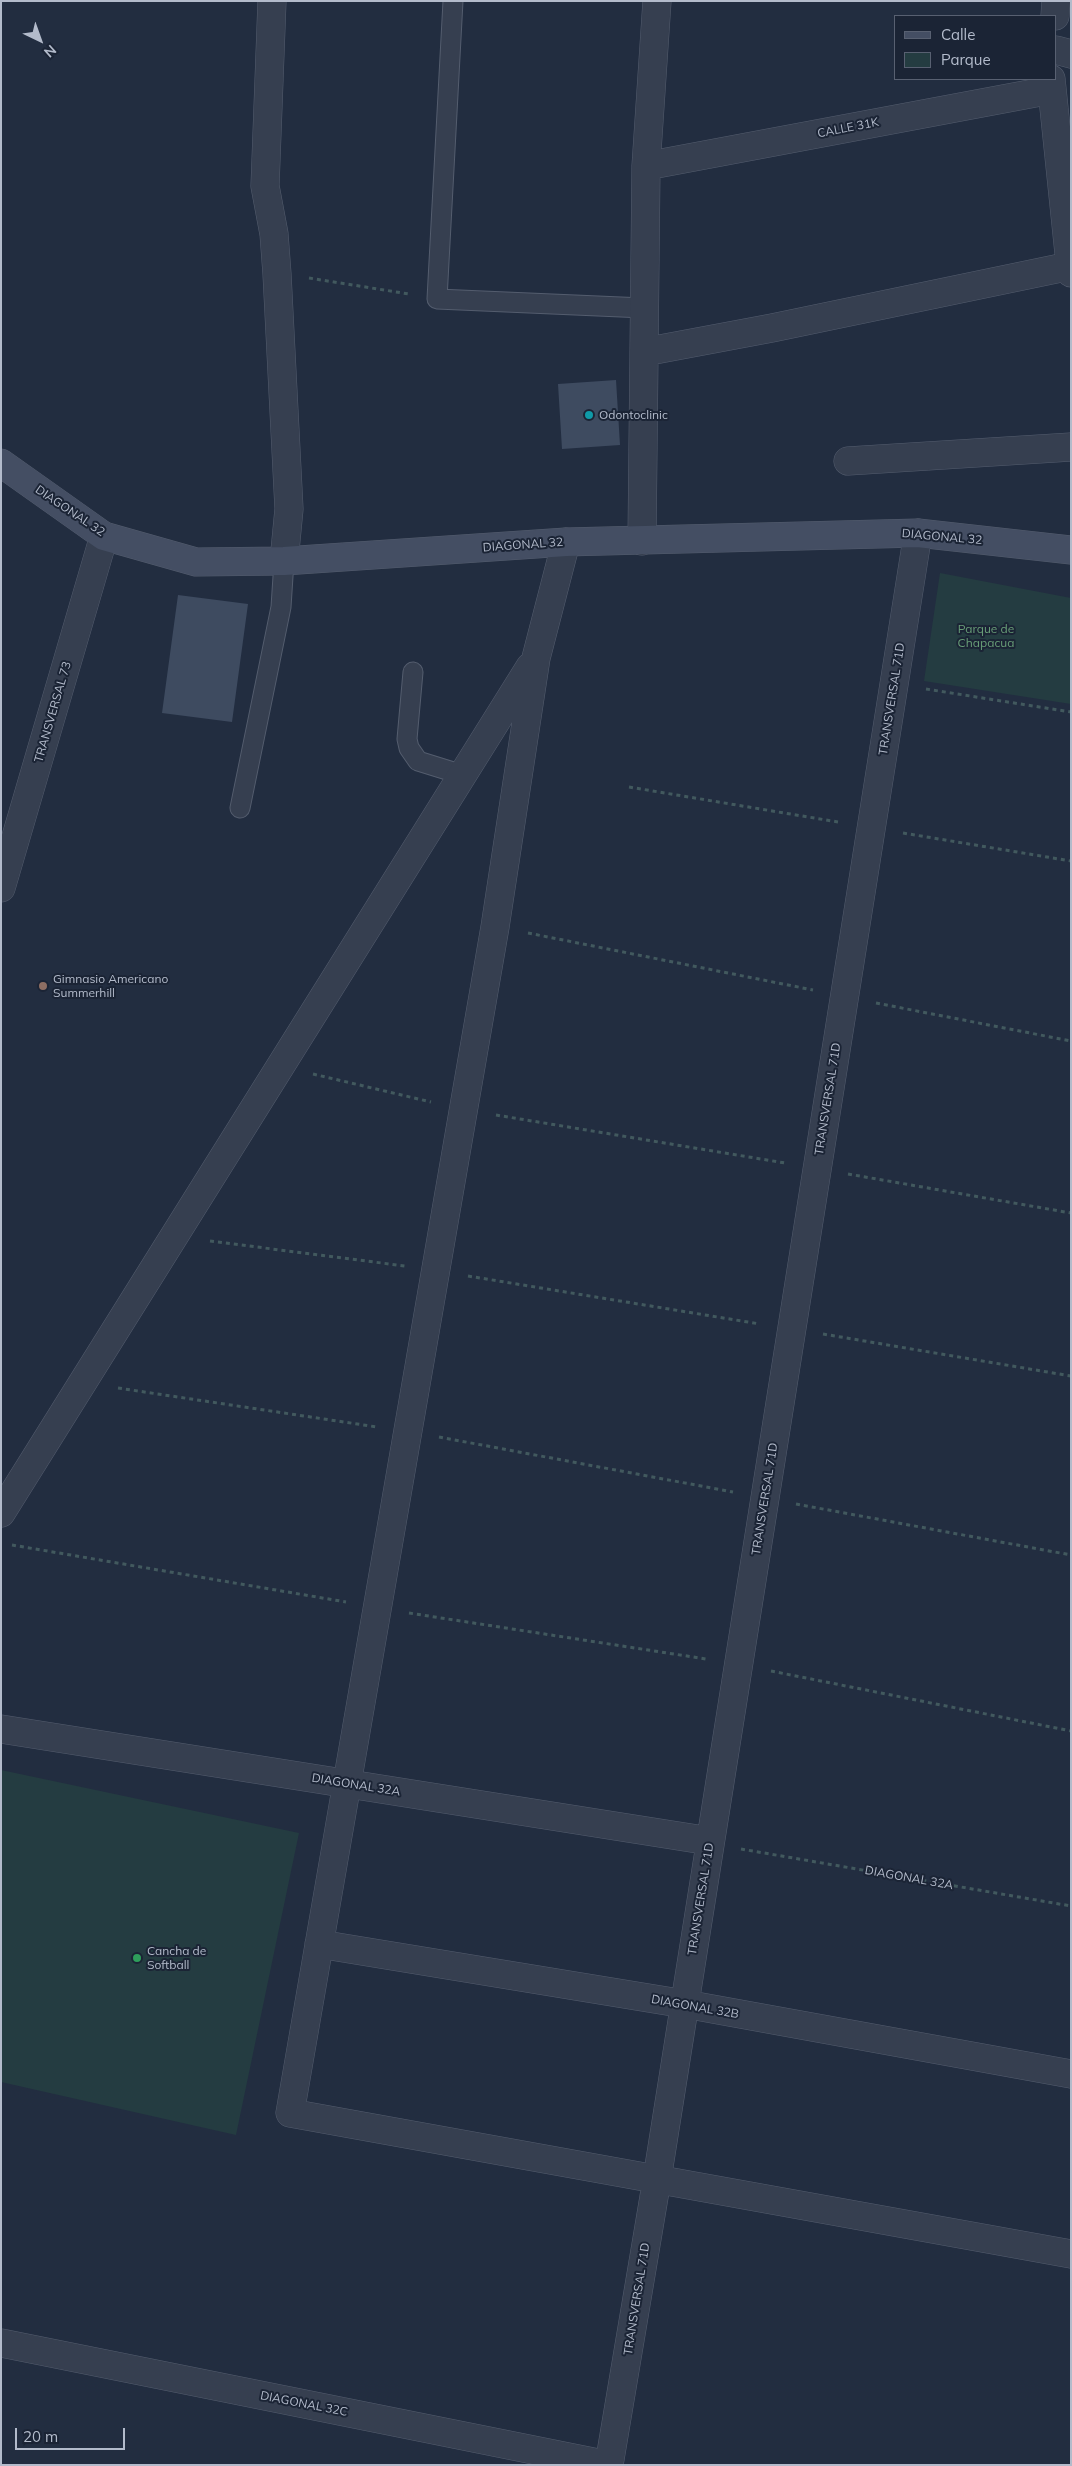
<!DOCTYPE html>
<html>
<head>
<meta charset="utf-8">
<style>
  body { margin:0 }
  #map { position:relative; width:1072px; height:2466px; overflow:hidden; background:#222d40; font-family:Mulish,sans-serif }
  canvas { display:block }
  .frame { position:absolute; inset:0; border:2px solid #b3bbcb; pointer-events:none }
  .legend { position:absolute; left:894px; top:15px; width:162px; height:65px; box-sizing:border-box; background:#1b2435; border:1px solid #586071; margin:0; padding:6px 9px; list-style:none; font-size:15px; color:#b3bbcb }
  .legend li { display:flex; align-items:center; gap:10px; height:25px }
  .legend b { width:25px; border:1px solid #586071 }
  .north { position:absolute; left:15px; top:15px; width:50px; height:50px; -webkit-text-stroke:4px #1b2435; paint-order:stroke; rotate:138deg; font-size:14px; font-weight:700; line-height:20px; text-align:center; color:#b3bbcb }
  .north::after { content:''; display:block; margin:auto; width:18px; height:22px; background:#b3bbcb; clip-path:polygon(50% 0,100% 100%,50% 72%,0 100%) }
  .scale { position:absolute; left:15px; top:2428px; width:110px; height:22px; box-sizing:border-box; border:2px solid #b3bbcb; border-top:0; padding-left:6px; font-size:15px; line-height:18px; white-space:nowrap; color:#b3bbcb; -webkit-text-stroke:4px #1b2435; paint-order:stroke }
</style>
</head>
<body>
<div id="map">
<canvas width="1072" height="2466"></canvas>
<div class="frame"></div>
<ul class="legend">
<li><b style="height:6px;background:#444e63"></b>Calle</li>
<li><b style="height:14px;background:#243c41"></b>Parque</li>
</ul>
<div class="north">N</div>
<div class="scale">20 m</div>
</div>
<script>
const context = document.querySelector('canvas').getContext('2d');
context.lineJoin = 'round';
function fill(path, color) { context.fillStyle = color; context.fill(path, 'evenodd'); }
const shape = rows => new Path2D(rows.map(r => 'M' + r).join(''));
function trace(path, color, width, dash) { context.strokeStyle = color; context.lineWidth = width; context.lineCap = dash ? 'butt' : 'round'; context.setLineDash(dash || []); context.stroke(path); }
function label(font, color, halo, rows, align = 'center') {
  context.font = font + ' Mulish,sans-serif'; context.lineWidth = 4; context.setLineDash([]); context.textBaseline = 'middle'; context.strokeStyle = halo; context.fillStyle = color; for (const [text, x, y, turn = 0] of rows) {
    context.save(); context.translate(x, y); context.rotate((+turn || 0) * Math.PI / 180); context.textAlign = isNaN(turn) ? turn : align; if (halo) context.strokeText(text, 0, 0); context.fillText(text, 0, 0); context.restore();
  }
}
fill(shape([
  [940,573,1071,598,1071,704,924,681],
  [1,1770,299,1833,236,2135,1,2082]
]), '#243c41');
fill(shape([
  [616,380,620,445,562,449,558,384],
  [178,595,248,604,232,722,162,713]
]), '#3e4b60');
const lane = shape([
  [453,1,437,299,644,308],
  [413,672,407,739,409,748,418,761,463,775],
  [240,808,281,607,284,561]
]);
const street = shape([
  [272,1,265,186,274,234,277,274,289,509,284,561],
  [1055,16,1056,1],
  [1056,50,1071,54],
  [1051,79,1071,273],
  [646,166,1051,90],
  [644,352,772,328,1070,266],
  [848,461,1071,447],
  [642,541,646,166,657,1],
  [566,542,536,658,495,927,290,2113,1071,2254],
  [1,888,104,536],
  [1,1513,530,667],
  [1,1729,710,1841],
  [319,1944,685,2004,1071,2074],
  [1,2343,608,2465],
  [609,2465,657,2179,918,533]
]);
const secondary = shape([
  [1,463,104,536,196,562,284,561,566,542,918,533,1071,550]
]);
trace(lane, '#545d6e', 21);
trace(street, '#545d6e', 29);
trace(secondary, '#545d6e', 29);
trace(shape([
  [309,278,409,294],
  [926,689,1071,712],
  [629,787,838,822],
  [903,833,1071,861],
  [528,933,813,990],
  [876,1003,1071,1041],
  [313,1074,431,1102],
  [496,1115,785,1163],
  [848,1174,1071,1213],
  [210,1241,405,1266],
  [468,1276,760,1324],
  [823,1334,1071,1376],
  [118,1388,377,1427],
  [439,1437,733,1492],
  [796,1504,1071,1555],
  [12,1545,346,1602],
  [409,1613,706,1659],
  [771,1671,1071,1731],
  [741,1849,1071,1906]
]), '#42595e', 3, [4, 4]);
trace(lane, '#363f50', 19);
trace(street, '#363f50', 28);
trace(secondary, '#444e63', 28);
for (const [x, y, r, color] of [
  [589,415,5,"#0f9aa8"],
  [43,986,5,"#8d6e63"],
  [137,1958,5,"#2e9e5b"]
]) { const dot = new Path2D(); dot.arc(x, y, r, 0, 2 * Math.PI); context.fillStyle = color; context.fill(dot); trace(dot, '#1b2435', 2); }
label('12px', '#b3bbcb', '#1b2435', [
  ["CALLE 31K",848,128,-11],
  ["DIAGONAL 32",70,511,34],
  ["DIAGONAL 32",942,537,5],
  ["DIAGONAL 32",523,545,-4],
  ["TRANSVERSAL 71D",892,699,-81],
  ["TRANSVERSAL 73",53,712,-74],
  ["TRANSVERSAL 71D",828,1099,-81],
  ["TRANSVERSAL 71D",765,1499,-81],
  ["DIAGONAL 32A",356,1785,9],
  ["DIAGONAL 32A",909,1878,10],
  ["TRANSVERSAL 71D",701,1899,-81],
  ["DIAGONAL 32B",695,2007,10],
  ["TRANSVERSAL 71D",637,2299,-81],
  ["DIAGONAL 32C",304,2404,11]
]);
label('12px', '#b3bbcb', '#1b2435', [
  ["Odontoclinic",599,415],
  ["Gimnasio Americano",53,979],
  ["Summerhill",53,993],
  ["Cancha de",147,1951],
  ["Softball",147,1965]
], 'left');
label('12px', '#689e77', '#1b2435', [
  ["Parque de",986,629],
  ["Chapacua",986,643]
]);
</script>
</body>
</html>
